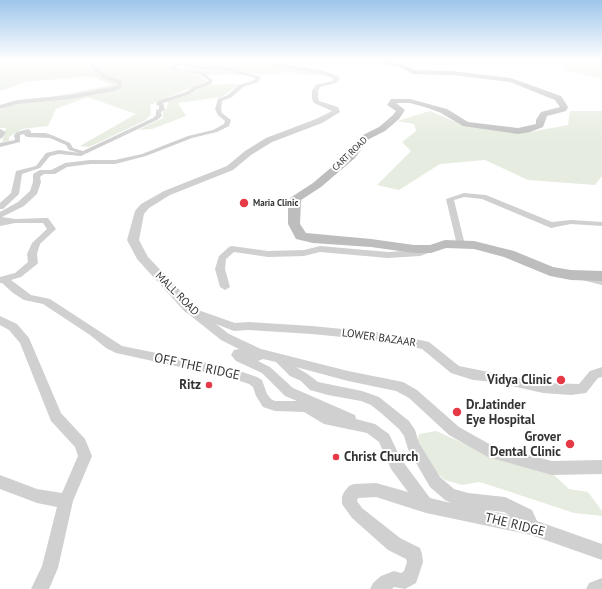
<!DOCTYPE html>
<html>
<head>
<meta charset="utf-8">
<style>
  body { margin:0 }
  canvas { display:block; background:#fff }
</style>
</head>
<body>
<canvas width="602" height="589"></canvas>
<script>
const context = document.querySelector('canvas').getContext('2d');
context.lineJoin = 'round';
function fill(path, color) { context.fillStyle = color; context.fill(path, 'evenodd'); }
const shape = rows => new Path2D(rows.map(r => 'M' + r).join(''));
function trace(path, color, width, dash) { context.strokeStyle = color; context.lineWidth = width; context.lineCap = dash ? 'butt' : 'round'; context.setLineDash(dash || []); context.stroke(path); }
function label(font, color, halo, rows, align = 'center') {
  context.font = font + ' "PT Sans",sans-serif'; context.lineWidth = 4; context.setLineDash([]); context.textBaseline = 'middle'; context.strokeStyle = halo; context.fillStyle = color; for (const [text, x, y, turn = 0] of rows) {
    context.save(); context.translate(x, y); context.rotate((+turn || 0) * Math.PI / 180); context.textAlign = isNaN(turn) ? turn : align; if (halo) context.strokeText(text, 0, 0); context.fillText(text, 0, 0); context.restore();
  }
}
fill(shape([
  [0,60,136,60,134,63,147,63,149,60,169,60,175,63,167,68,198,75,207,81,150,105,151,114,146,120,89,147,80,146,136,114,87,97,56,109,48,126,22,129,9,137,9,141,2,142,6,128,0,128,0,110,10,105,112,85,91,76,27,82,0,91],
  [193,60,265,60,264,61,318,74,313,76,289,72,274,74,207,75,185,69,187,65],
  [385,60,477,60,451,65,409,67],
  [546,60,602,60,602,79,566,70,561,61],
  [240,84,222,97,178,103,186,116,152,129,138,130,163,118,163,112,167,108,168,101,192,93,199,88,208,85],
  [430,111,463,125,517,132,530,132,568,125,570,111,602,111,602,176,595,185,528,180,485,160,440,164,399,190,377,185,411,151,402,142,416,131,414,124,397,121],
  [436,431,488,454,553,474,569,489,588,492,602,511,602,516,574,513,480,482,462,485,445,480,429,467,417,445,419,434]
]), '#e6ecdf');
fill(shape([
  [95,60,101,60,93,64,94,65,107,76,122,81,121,88,115,91,70,99,17,104,0,109,0,105,17,100,70,95,117,86,117,83,103,78,90,67,89,63,95,60],
  [184,60,191,60,187,64,202,67,233,68,239,71,261,77,258,82,243,87,232,97,222,101,221,109,222,113,231,120,229,126,217,132,192,138,146,156,115,164,90,164,67,167,55,174,44,174,40,177,41,182,37,194,24,206,2,217,15,219,45,218,48,218,56,229,40,244,37,254,38,263,36,265,21,277,11,280,31,295,50,299,122,346,231,368,257,377,262,380,267,394,271,399,275,401,297,401,285,396,262,373,236,361,231,355,234,350,239,349,221,340,186,312,185,309,186,306,194,306,198,310,235,323,248,322,312,326,383,333,425,341,429,342,459,366,543,383,579,384,590,371,602,367,602,377,598,378,586,393,571,395,543,393,494,382,473,380,451,373,422,349,383,341,312,334,248,330,234,331,216,324,229,334,261,349,348,371,403,382,417,390,459,427,491,445,552,461,602,460,602,474,552,475,488,457,449,435,409,398,396,391,348,381,296,367,309,375,318,382,362,391,379,397,409,421,415,430,419,443,440,477,454,489,468,493,505,497,532,510,537,521,602,544,602,560,531,535,426,513,376,497,358,498,357,501,362,508,400,538,420,548,422,554,423,562,416,583,405,589,394,587,392,589,370,589,373,583,381,576,394,571,401,573,404,571,407,562,406,559,388,550,352,518,342,504,342,497,344,492,349,486,354,484,376,483,408,492,391,469,379,442,367,433,324,424,304,412,275,411,263,407,256,396,253,387,249,384,231,378,116,353,106,348,90,335,43,304,24,300,13,293,2,283,0,283,0,277,15,273,28,262,27,254,32,243,47,229,43,223,15,223,0,226,0,212,18,202,30,191,33,182,33,174,40,170,51,170,65,163,90,160,115,160,142,154,188,136,213,130,224,124,225,121,218,115,215,109,218,99,228,95,239,85,254,80,256,78,235,73,232,70,202,69,181,65,175,68,204,73,213,80,211,84,197,89,190,94,163,103,165,110,161,112,162,116,157,120,81,156,59,154,50,156,40,168,22,174,19,194,3,209,0,209,0,203,11,193,16,171,36,166,46,153,59,150,79,153,69,150,66,145,50,138,27,137,25,136,24,134,20,135,20,142,0,147,0,143,15,140,14,135,17,132,28,129,31,131,31,133,46,133,54,136,70,143,73,148,83,151,153,118,156,115,156,110,159,109,159,106,156,104,158,101,186,92,193,87,207,82,208,80,201,75,168,68,184,60],
  [263,359,276,362,290,376,301,381,310,390,328,395,361,401,371,405,381,413,399,429,404,436,408,449,430,487,445,500,451,503,430,498,401,459,389,434,375,424,356,419,355,415,293,388,270,367,258,361,263,359],
  [486,510,504,512,509,515,486,510],
  [0,129,6,132,2,138,0,139,0,129],
  [464,193,486,195,552,222,571,220,602,222,602,226,571,224,551,228,482,199,464,197,454,200,465,245,461,248,457,245,446,199,464,193],
  [232,246,268,251,304,250,320,246,388,252,419,250,431,246,435,249,434,251,420,256,388,258,320,252,304,256,268,257,234,252,226,259,225,269,230,287,225,290,220,287,215,269,219,256,229,247,232,246],
  [585,275,602,279,602,285,582,280,580,278,582,276,585,275],
  [0,316,17,324,29,338,61,413,85,439,92,456,73,501,58,568,49,589,31,589,42,566,57,507,37,503,0,489,0,475,37,489,62,493,78,456,75,447,51,421,20,343,9,330,0,325,0,316],
  [602,578,602,589,586,589,589,583,602,578]
]), '#d0d0d0');
fill(shape([
  [246,60,259,60,324,71,338,76,340,79,336,83,320,87,318,91,318,99,319,101,338,107,340,112,322,123,272,142,251,155,233,170,170,195,149,208,144,214,139,240,148,257,195,306,197,309,195,312,190,314,185,312,137,259,127,240,135,211,141,204,164,191,227,166,245,151,266,138,316,119,332,111,314,103,312,99,312,91,316,85,332,81,333,78,323,75,246,60]
]), '#d0d0d0');
fill(shape([
  [378,60,386,60,406,66,414,70,453,71,511,78,561,96,568,107,566,111,547,116,543,127,530,132,518,134,463,126,441,113,428,108,410,103,396,103,405,110,399,119,385,131,369,139,355,158,321,187,301,200,300,224,306,233,371,239,414,245,430,245,445,240,474,241,514,251,553,267,571,270,602,271,602,281,571,280,550,276,504,257,474,249,446,248,431,253,414,253,371,247,313,243,296,239,288,224,288,204,290,198,313,183,347,154,363,135,379,127,393,115,396,111,387,105,391,99,410,99,447,109,468,122,518,128,536,124,536,120,541,112,560,107,555,100,510,82,453,75,413,74,402,68,385,64,378,60]
]), '#bdbdbd');
const sky = context.createLinearGradient(0, 0, 0, 143);
sky.addColorStop(0, '#9ec6ea');
sky.addColorStop(0.42, '#fff');
sky.addColorStop(1, '#ffffff00');
context.fillStyle = sky;
context.fillRect(0, 0, 602, 143);
for (const [x, y, r, color] of [
  [244,203,5,"#e63946"],
  [561,380,5,"#e63946"],
  [209,385,4,"#e63946"],
  [457,412,5,"#e63946"],
  [570,444,5,"#e63946"],
  [336,457,4,"#e63946"]
]) { const dot = new Path2D(); dot.arc(x, y, r, 0, 2 * Math.PI); context.fillStyle = color; context.fill(dot); trace(dot, '#fff', 1.5); }
label('9px', '#333', '#fff', [
  ["CART ROAD",350,154,-44]
]);
label('bold 9px', '#333', '#fff', [
  ["Maria Clinic",253,203]
], 'left');
label('11px', '#333', '#fff', [
  ["MALL ROAD",177,294,45],
  ["LOWER BAZAAR",379,338,8]
]);
label('13px', '#333', '#fff', [
  ["OFF THE RIDGE",197,367,12],
  ["THE RIDGE",515,525,14]
]);
label('bold 13px', '#333', '#fff', [
  ["Vidya Clinic",552,380],
  ["Ritz",201,385],
  ["Dr.Jatinder",466,405,"left"],
  ["Eye Hospital",466,420,"left"],
  ["Grover",561,437],
  ["Dental Clinic",561,452],
  ["Christ Church",344,457,"left"]
], 'right');
</script>
</body>
</html>
